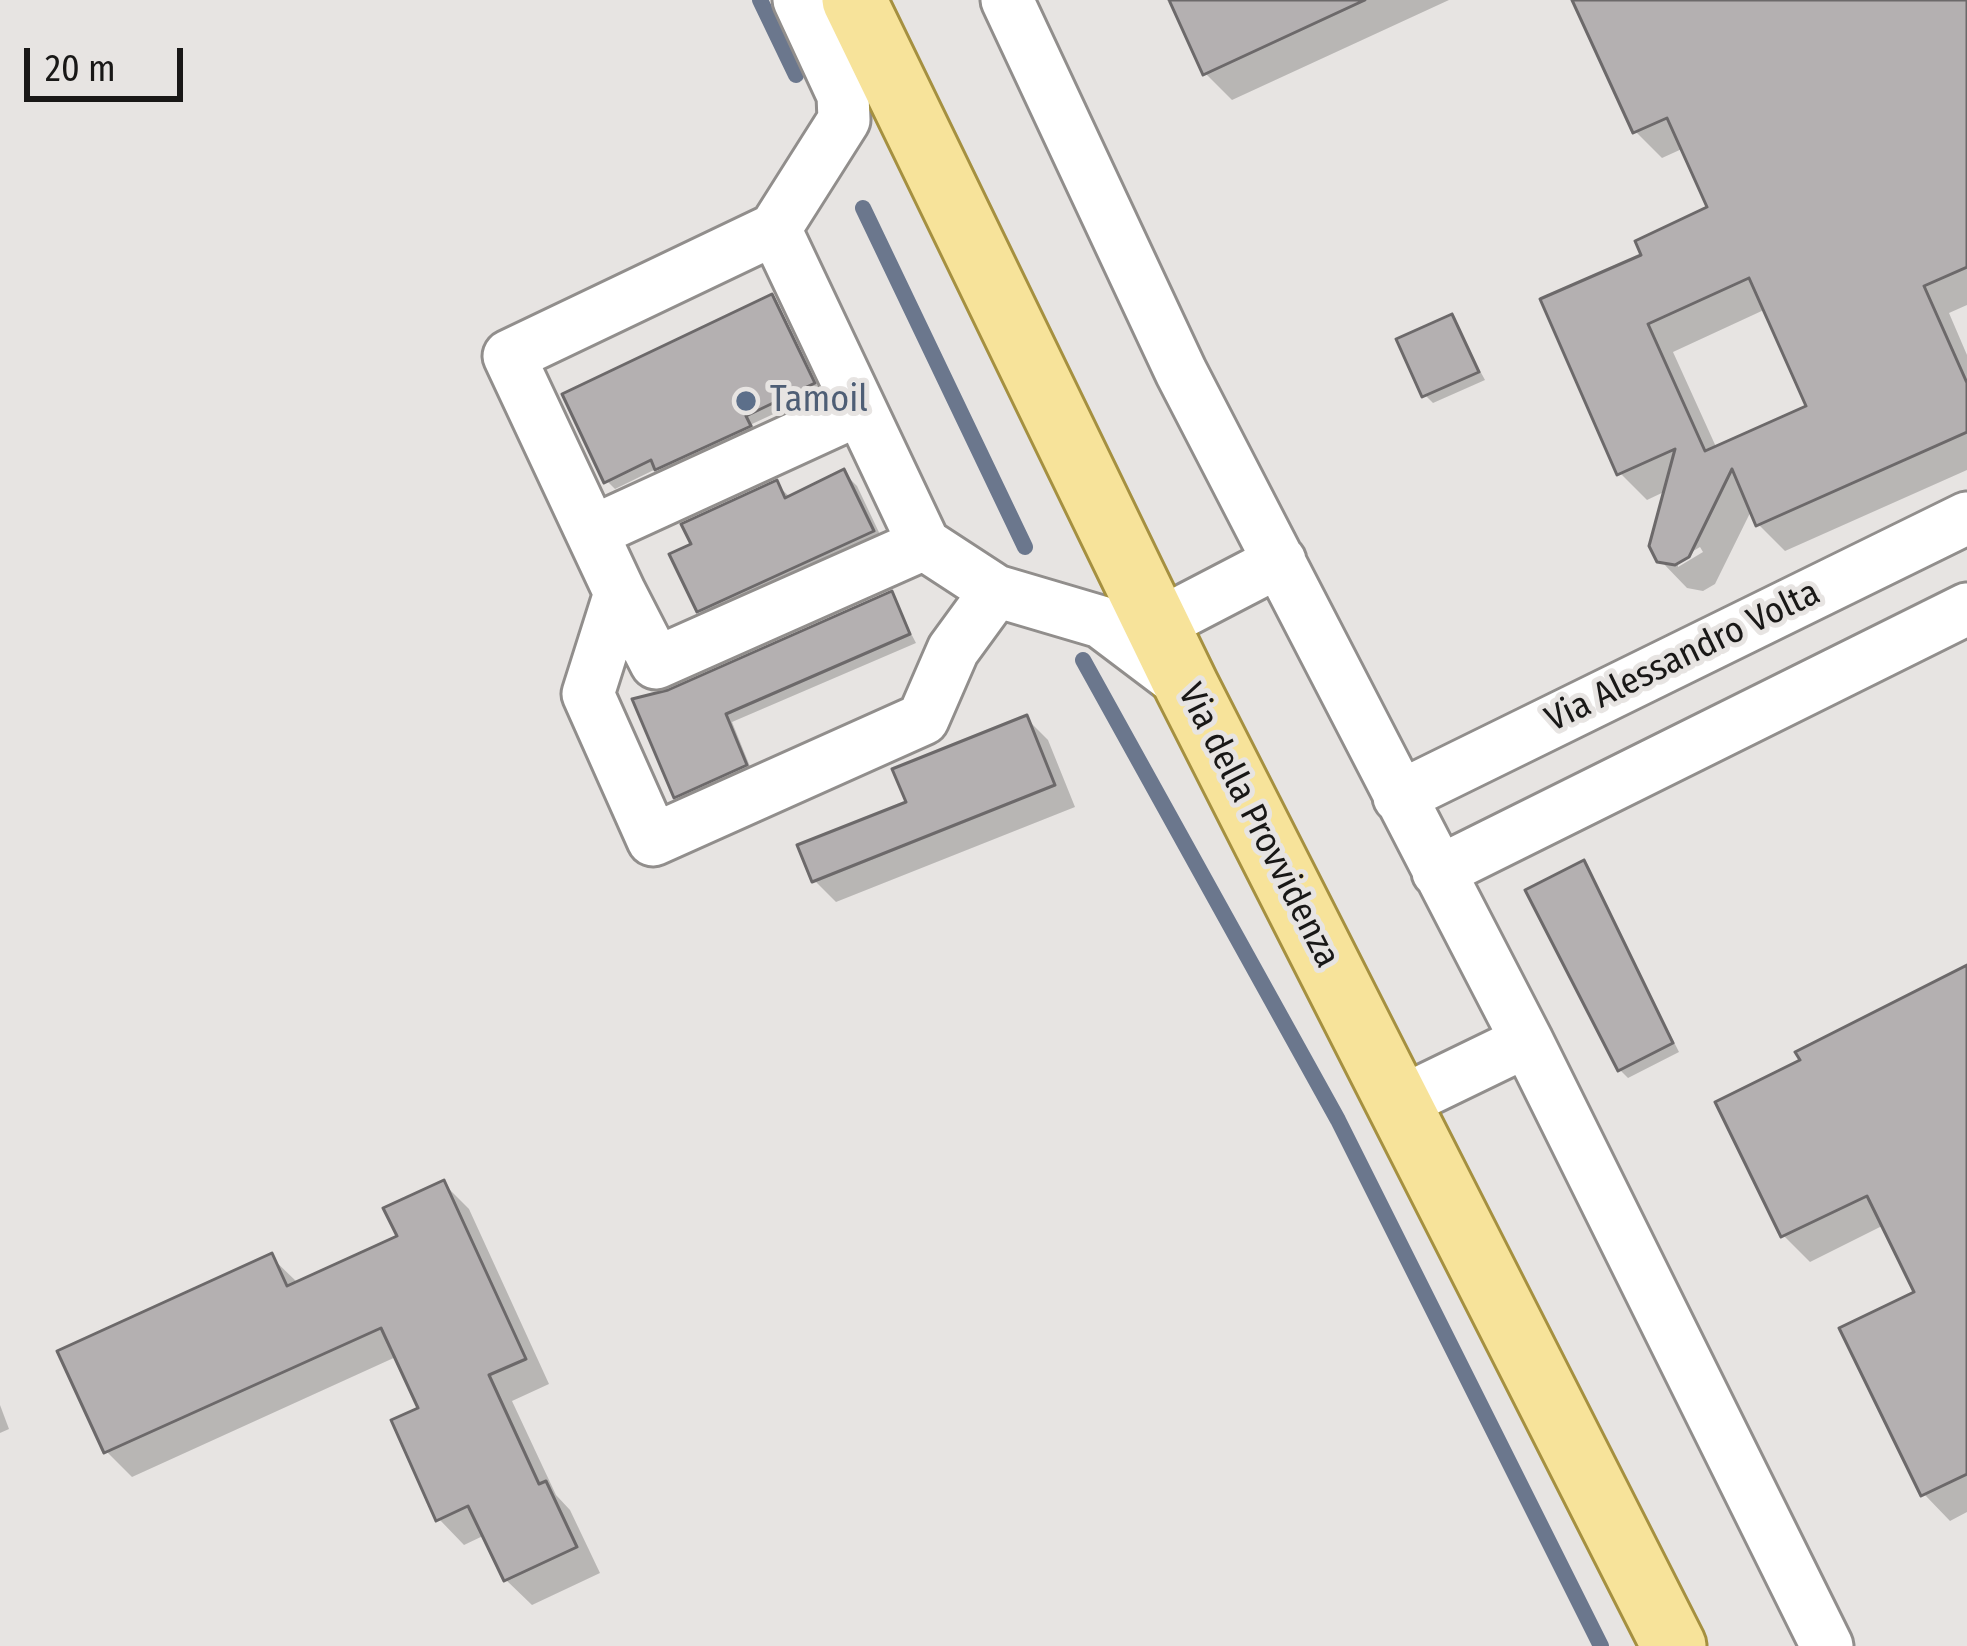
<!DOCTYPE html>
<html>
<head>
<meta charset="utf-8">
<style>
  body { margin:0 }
  #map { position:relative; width:1967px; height:1646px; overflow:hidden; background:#e7e4e2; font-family:"Fira Sans Condensed",sans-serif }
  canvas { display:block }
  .scale { position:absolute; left:24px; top:48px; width:159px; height:54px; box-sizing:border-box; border:6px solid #191817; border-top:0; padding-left:15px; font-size:36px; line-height:42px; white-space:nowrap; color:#191817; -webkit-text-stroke:9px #e7e4e2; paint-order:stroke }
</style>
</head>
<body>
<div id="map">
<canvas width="1967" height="1646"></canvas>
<div class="scale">20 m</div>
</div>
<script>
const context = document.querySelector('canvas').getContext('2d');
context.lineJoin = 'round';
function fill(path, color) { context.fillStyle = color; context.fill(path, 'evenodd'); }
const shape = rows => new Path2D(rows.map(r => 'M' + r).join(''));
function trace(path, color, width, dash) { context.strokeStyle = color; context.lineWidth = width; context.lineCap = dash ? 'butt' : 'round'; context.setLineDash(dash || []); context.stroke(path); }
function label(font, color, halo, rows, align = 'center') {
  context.font = font + ' "Fira Sans Condensed",sans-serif'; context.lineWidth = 10; context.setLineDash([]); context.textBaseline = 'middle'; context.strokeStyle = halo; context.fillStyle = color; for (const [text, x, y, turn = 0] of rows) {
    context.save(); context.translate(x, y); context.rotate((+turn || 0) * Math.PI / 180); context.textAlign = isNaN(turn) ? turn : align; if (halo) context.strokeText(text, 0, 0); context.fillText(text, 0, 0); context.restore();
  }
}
fill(shape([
  [1172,0,1449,0,1232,100,1205,73],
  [1575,0,1967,0,1967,305,1949,313,1967,355,1967,470,1785,551,1758,524,1752,509,1715,584,1703,591,1687,588,1660,560,1666,491,1647,500,1620,473,1645,256,1711,209,1684,148,1662,158,1635,131],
  [1766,309,1810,407,1717,449,1673,352],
  [1700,547,1703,552,1678,567,1678,560],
  [772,297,821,392,752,424,757,434,666,476,658,468,615,489,607,481],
  [1451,318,1485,380,1433,403,1425,395],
  [844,473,857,486,885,545,713,623,699,610,776,484,791,498],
  [891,595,916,643,732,722,753,774,685,804,677,796,669,693],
  [1026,718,1048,740,1075,807,836,902,815,881],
  [1584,864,1679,1052,1628,1078,1620,1070],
  [1967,968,1967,1512,1950,1521,1924,1494,1918,1294,1884,1225,1810,1262,1784,1236,1804,1061],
  [444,1184,469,1209,549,1384,512,1401,556,1495,570,1510,600,1573,532,1605,506,1580,485,1535,464,1545,439,1519,422,1410,398,1356,132,1477,106,1451,271,1257,297,1282,401,1237],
  [0,1405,9,1429,0,1433]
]), '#0003');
trace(shape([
  [760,0,796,75],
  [863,208,1025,547],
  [1083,660,1338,1120,1601,1646]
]), '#6b778d', 16);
const building = shape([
  [1169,0,1365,0,1203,75,1169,0],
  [1572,0,1967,0,1967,267,1924,286,1967,383,1967,432,1756,526,1732,469,1689,557,1675,565,1657,562,1649,546,1675,449,1617,475,1540,299,1641,255,1635,241,1707,207,1667,118,1633,133,1572,0],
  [1749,278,1806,406,1705,451,1648,324,1749,278],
  [772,294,815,383,746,416,751,426,655,470,651,460,604,483,562,394,772,294],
  [1452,314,1479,372,1422,397,1396,339,1452,314],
  [844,469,874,531,697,612,669,554,691,544,681,524,777,480,785,498,844,469],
  [892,591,910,634,726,714,747,765,674,798,632,699,668,690,892,591],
  [1027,715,1055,785,812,882,797,845,906,802,892,769,1027,715],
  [1584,860,1673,1043,1618,1071,1525,890,1584,860],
  [1967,965,1967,1474,1921,1496,1839,1328,1914,1292,1867,1196,1781,1237,1715,1102,1800,1060,1795,1052,1967,965],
  [444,1180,526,1359,489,1375,539,1484,546,1481,577,1547,504,1581,468,1506,436,1521,391,1420,418,1408,381,1328,104,1453,57,1351,272,1253,287,1286,397,1236,383,1208,444,1180]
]);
fill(building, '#b4b0b1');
trace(building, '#6c696a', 3);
const minor = shape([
  [799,0,843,95,844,120,775,229,924,544,996,591,1101,622,1187,687],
  [1007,0,1181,372,1527,1041,1827,1646],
  [775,229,509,356,620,593,588,694,653,840,923,719,953,650,996,591],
  [594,531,860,409],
  [620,593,656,663,924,544],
  [1157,625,1280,561],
  [1399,797,1967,518],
  [1438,872,1967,609],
  [1397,1104,1527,1041]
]);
const major = shape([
  [854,0,1187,687,1674,1646]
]);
trace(minor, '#918e8c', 57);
trace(major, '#a59040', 69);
trace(minor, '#fff', 51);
trace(major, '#f7e39a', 63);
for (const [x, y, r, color] of [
  [746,401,12,"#5c6f8a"]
]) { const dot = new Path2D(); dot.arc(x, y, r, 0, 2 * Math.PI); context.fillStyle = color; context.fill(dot); trace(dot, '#e7e4e2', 4.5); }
label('36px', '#4e5e75', '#e7e4e2', [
  ["Tamoil",770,401]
], 'left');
label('36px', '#191817', '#e7e4e2', [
  ["Via Alessandro Volta",1683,657,-26],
  ["Via della Provvidenza",1258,826,63]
]);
</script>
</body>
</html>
